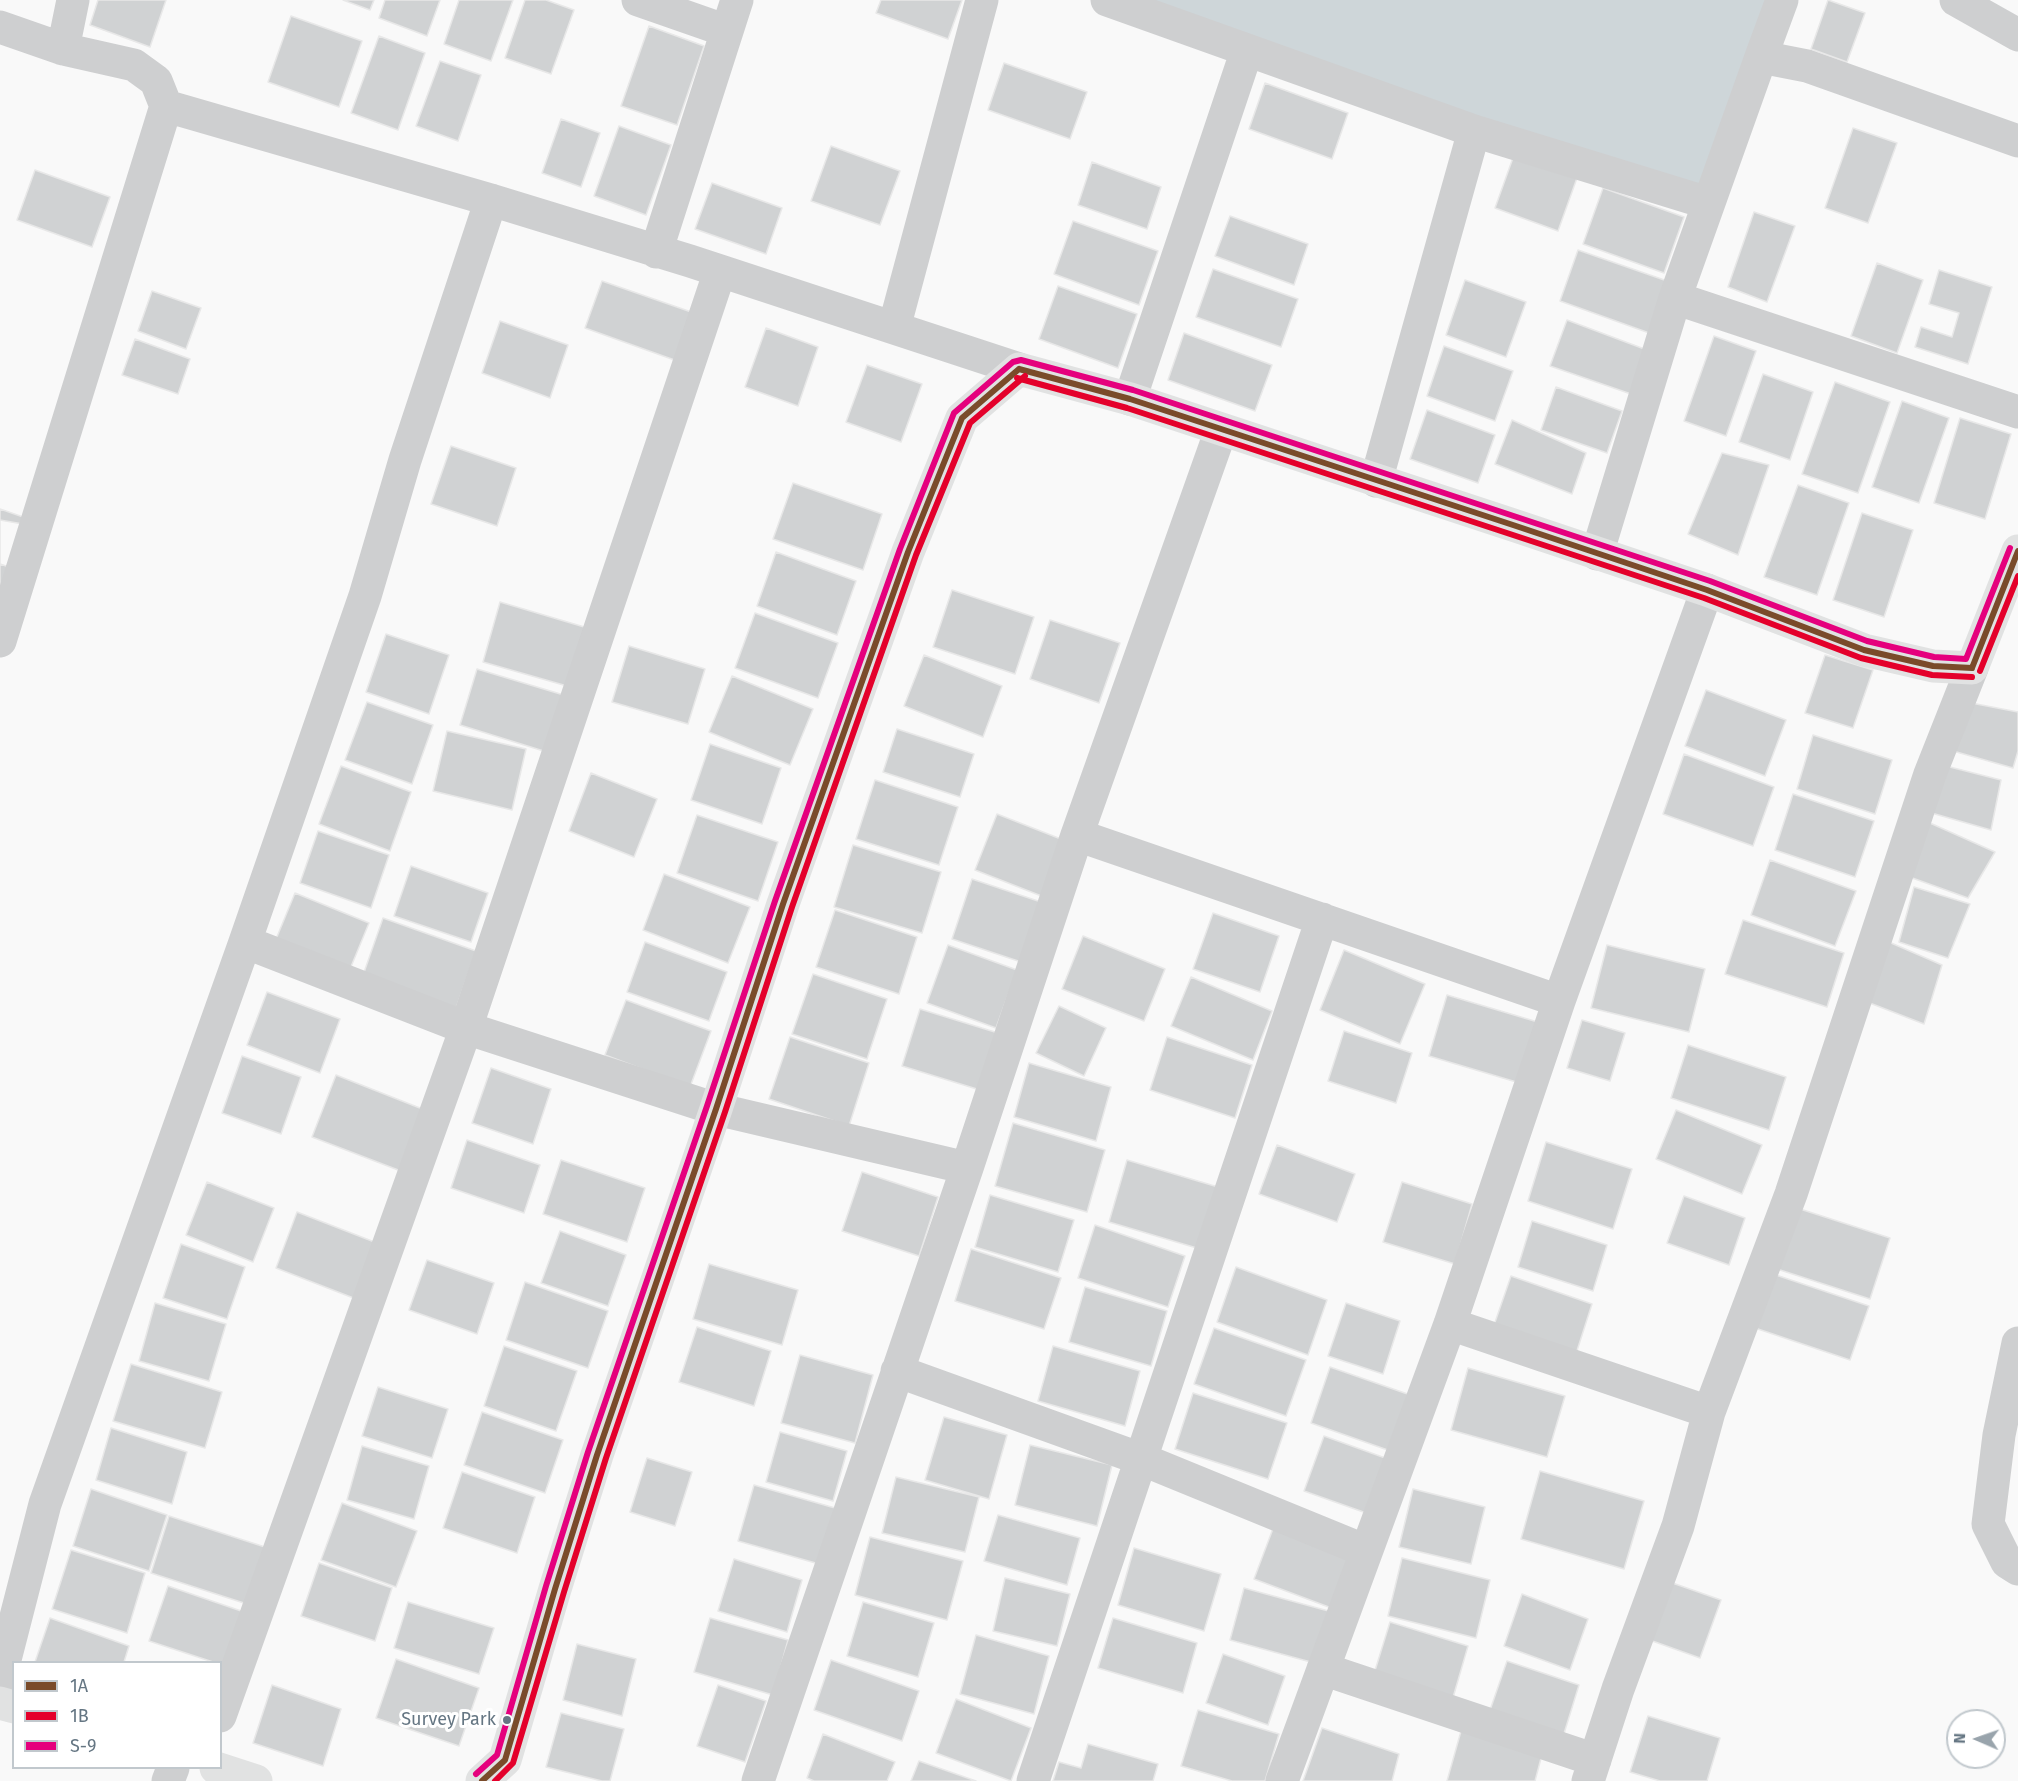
<!DOCTYPE html>
<html>
<head>
<meta charset="utf-8">
<style>
  body { margin:0 }
  #map { position:relative; width:2018px; height:1781px; overflow:hidden; background:#f9f9f9; font-family:"Fira Sans",sans-serif }
  canvas { display:block }
  .legend { position:absolute; left:12px; top:1661px; width:210px; height:108px; box-sizing:border-box; background:#fff; border:2px solid #c1c8cd; margin:0; padding:8px 10px; list-style:none; font-size:18px; color:#657683 }
  .legend li { display:flex; align-items:center; gap:12px; height:30px }
  .legend b { width:30px; border:2px solid #c1c8cd }
  .north { position:absolute; left:1946px; top:1709px; width:60px; height:60px; box-sizing:border-box; background:#fff; border:2px solid #c1c8cd; border-radius:50%; rotate:272deg; font-size:16px; font-weight:700; line-height:24px; text-align:center; color:#657683 }
  .north::after { content:''; display:block; margin:auto; width:21px; height:27px; background:#99a4ac; clip-path:polygon(50% 0,100% 100%,50% 72%,0 100%) }
</style>
</head>
<body>
<div id="map">
<canvas width="2018" height="1781"></canvas>
<ul class="legend">
<li><b style="height:8px;background:#7a4b2a"></b>1A</li>
<li><b style="height:8px;background:#e4002b"></b>1B</li>
<li><b style="height:8px;background:#e5007d"></b>S-9</li>
</ul>
<div class="north">N</div>
</div>
<script>
const context = document.querySelector('canvas').getContext('2d');
context.lineJoin = 'round';
function fill(path, color) { context.fillStyle = color; context.fill(path, 'evenodd'); }
const shape = rows => new Path2D(rows.map(r => 'M' + r).join(''));
function trace(path, color, width, dash) { context.strokeStyle = color; context.lineWidth = width; context.lineCap = dash ? 'butt' : 'round'; context.setLineDash(dash || []); context.stroke(path); }
function label(font, color, halo, rows, align = 'center') {
  context.font = font + ' "Fira Sans",sans-serif'; context.lineWidth = 6; context.setLineDash([]); context.textBaseline = 'middle'; context.strokeStyle = halo; context.fillStyle = color; for (const [text, x, y, turn = 0] of rows) {
    context.save(); context.translate(x, y); context.rotate((+turn || 0) * Math.PI / 180); context.textAlign = isNaN(turn) ? turn : align; if (halo) context.strokeText(text, 0, 0); context.fillText(text, 0, 0); context.restore();
  }
}
fill(shape([
  [1106,0,1794,0,1700,190]
]), '#ced6d9');
const building = shape([
  [98,0,166,0,150,47,90,25,98,0],
  [343,0,374,0,370,10,343,0],
  [385,0,440,0,427,36,379,18,385,0],
  [459,0,513,0,491,61,444,44,459,0],
  [525,0,546,0,574,10,551,74,505,58,525,0],
  [881,0,962,0,948,39,876,13,881,0],
  [1828,0,1865,13,1847,62,1811,49,1828,0],
  [291,16,362,41,339,107,268,82,291,16],
  [649,26,704,46,677,125,621,106,649,26],
  [379,36,425,53,398,130,351,113,379,36],
  [440,61,481,75,458,141,416,126,440,61],
  [1004,63,1087,92,1070,139,988,110,1004,63],
  [1265,83,1348,113,1332,159,1249,129,1265,83],
  [561,119,600,133,581,187,542,173,561,119],
  [619,126,671,145,646,215,594,196,619,126],
  [1853,128,1897,143,1868,223,1825,208,1853,128],
  [831,146,900,171,880,225,811,201,831,146],
  [1514,155,1577,178,1558,231,1495,208,1514,155],
  [1092,162,1161,187,1147,229,1078,205,1092,162],
  [35,170,110,197,92,247,17,220,35,170],
  [712,183,782,208,766,254,695,229,712,183],
  [1603,188,1684,217,1664,273,1583,244,1603,188],
  [1754,212,1795,226,1767,302,1728,287,1754,212],
  [1230,216,1308,244,1294,285,1215,256,1230,216],
  [1073,221,1158,251,1139,305,1054,274,1073,221],
  [1578,250,1670,282,1652,334,1560,301,1578,250],
  [1877,263,1923,280,1897,353,1851,336,1877,263],
  [1213,269,1298,299,1281,347,1196,317,1213,269],
  [1939,270,1992,287,1968,364,1915,347,1921,327,1952,337,1959,313,1929,304,1939,270],
  [1465,280,1526,302,1506,357,1446,335,1465,280],
  [602,281,697,314,680,362,585,328,602,281],
  [1058,286,1137,314,1118,368,1039,339,1058,286],
  [152,291,201,308,186,349,138,331,152,291],
  [1567,320,1647,350,1631,394,1550,366,1567,320],
  [500,321,568,345,550,398,482,373,500,321],
  [766,328,818,347,798,406,745,387,766,328],
  [1184,333,1272,365,1255,411,1168,380,1184,333],
  [1714,336,1756,351,1726,436,1684,421,1714,336],
  [135,339,190,359,178,394,122,375,135,339],
  [1444,346,1513,371,1495,421,1427,396,1444,346],
  [867,365,922,384,901,442,846,422,867,365],
  [1763,374,1813,392,1790,460,1739,442,1763,374],
  [1835,382,1890,402,1858,493,1802,474,1835,382],
  [1556,387,1622,411,1607,453,1541,430,1556,387],
  [1902,401,1949,418,1919,503,1872,487,1902,401],
  [1427,410,1495,435,1478,483,1410,459,1427,410],
  [1960,418,2011,434,1985,519,1934,503,1960,418],
  [1512,420,1586,453,1572,494,1495,464,1512,420],
  [451,446,516,468,497,526,431,504,451,446],
  [1722,453,1769,465,1738,555,1688,534,1722,453],
  [793,483,882,514,863,570,773,539,793,483],
  [1798,485,1849,503,1817,595,1764,577,1798,485],
  [0,509,26,518,9,567,0,564,0,509],
  [1862,513,1913,530,1884,617,1833,600,1862,513],
  [0,520,23,524,0,601,0,520],
  [776,552,856,581,837,635,757,606,776,552],
  [952,590,1034,617,1015,674,933,647,952,590],
  [500,602,591,629,574,688,483,662,500,602],
  [755,613,838,643,818,698,735,668,755,613],
  [1050,620,1120,643,1099,703,1030,679,1050,620],
  [386,634,449,655,429,714,366,692,386,634],
  [629,646,705,669,688,724,612,702,629,646],
  [924,655,1002,686,983,737,904,706,924,655],
  [1825,655,1873,670,1853,728,1805,713,1825,655],
  [477,669,567,696,550,753,460,725,477,669],
  [732,676,813,709,790,765,709,732,732,676],
  [1706,690,1786,720,1765,776,1685,746,1706,690],
  [367,702,433,725,412,784,345,760,367,702],
  [1966,702,2018,712,2018,751,2013,768,1946,749,1966,702],
  [897,729,974,754,960,797,883,772,897,729],
  [447,731,526,749,512,810,433,791,447,731],
  [1813,735,1892,760,1875,814,1797,789,1813,735],
  [710,744,781,768,762,824,691,800,710,744],
  [1684,754,1774,787,1753,846,1663,814,1684,754],
  [1942,765,2001,780,1991,830,1928,812,1942,765],
  [341,766,411,792,390,851,319,824,341,766],
  [591,773,657,799,634,857,569,831,591,773],
  [875,780,958,807,939,865,856,839,875,780],
  [1793,794,1874,821,1855,877,1775,850,1793,794],
  [997,814,1066,841,1044,897,975,870,997,814],
  [697,815,778,842,758,901,677,873,697,815],
  [1921,819,1995,852,1968,898,1904,875,1921,819],
  [318,831,389,855,371,908,300,883,318,831],
  [853,845,941,872,922,933,834,907,853,845],
  [1770,860,1856,891,1835,946,1751,915,1770,860],
  [411,866,488,893,471,942,394,916,411,866],
  [664,874,750,907,728,963,643,930,664,874],
  [972,879,1044,903,1024,963,952,939,972,879],
  [1914,887,1970,904,1948,958,1899,942,1914,887],
  [295,893,369,923,348,974,274,944,295,893],
  [835,910,917,937,899,994,816,967,835,910],
  [1213,913,1279,936,1260,992,1193,969,1213,913],
  [383,918,476,951,454,1014,361,981,383,918],
  [1743,920,1844,953,1827,1007,1725,974,1743,920],
  [1083,936,1165,969,1144,1021,1062,989,1083,936],
  [1882,939,1942,965,1924,1024,1862,1000,1882,939],
  [645,942,727,972,709,1021,627,992,645,942],
  [948,945,1017,970,996,1028,927,1003,948,945],
  [1607,945,1705,969,1689,1032,1591,1008,1607,945],
  [1344,950,1425,984,1400,1044,1320,1010,1344,950],
  [813,974,887,999,867,1059,792,1034,813,974],
  [1191,977,1272,1011,1253,1060,1171,1026,1191,977],
  [267,992,340,1019,320,1073,247,1045,267,992],
  [1447,995,1541,1023,1523,1084,1429,1056,1447,995],
  [626,1000,711,1031,690,1087,605,1055,626,1000],
  [1059,1006,1106,1028,1084,1076,1036,1053,1059,1006],
  [920,1009,998,1033,980,1090,902,1066,920,1009],
  [1582,1020,1625,1033,1610,1081,1567,1068,1582,1020],
  [1344,1031,1412,1053,1396,1103,1328,1081,1344,1031],
  [790,1037,869,1063,849,1126,769,1099,790,1037],
  [1167,1037,1252,1065,1235,1118,1150,1090,1167,1037],
  [1688,1045,1786,1077,1769,1130,1671,1098,1688,1045],
  [242,1056,301,1077,281,1134,222,1113,242,1056],
  [1029,1063,1111,1087,1096,1141,1014,1117,1029,1063],
  [491,1068,551,1089,533,1144,472,1123,491,1068],
  [336,1075,430,1112,406,1173,312,1137,336,1075],
  [1676,1110,1762,1145,1742,1194,1656,1159,1676,1110],
  [1013,1123,1105,1150,1087,1212,995,1186,1013,1123],
  [467,1140,540,1165,524,1213,451,1188,467,1140],
  [1546,1142,1632,1169,1613,1229,1528,1201,1546,1142],
  [1277,1145,1355,1174,1337,1222,1259,1194,1277,1145],
  [561,1160,645,1188,627,1242,543,1214,561,1160],
  [1127,1160,1218,1187,1200,1249,1109,1222,1127,1160],
  [862,1172,938,1197,919,1256,842,1231,862,1172],
  [207,1182,274,1208,253,1262,186,1235,207,1182],
  [1402,1182,1472,1204,1455,1264,1383,1242,1402,1182],
  [990,1195,1074,1220,1058,1272,975,1247,990,1195],
  [1684,1196,1745,1218,1729,1265,1667,1243,1684,1196],
  [1797,1208,1890,1238,1870,1299,1777,1269,1797,1208],
  [297,1212,377,1243,356,1299,276,1268,297,1212],
  [1532,1221,1607,1245,1593,1291,1518,1267,1532,1221],
  [1095,1225,1185,1256,1168,1307,1078,1278,1095,1225],
  [560,1231,626,1255,608,1306,541,1283,560,1231],
  [181,1244,245,1267,227,1319,163,1298,181,1244],
  [971,1249,1061,1278,1044,1329,955,1301,971,1249],
  [427,1260,494,1283,477,1334,409,1310,427,1260],
  [709,1264,798,1290,782,1345,693,1319,709,1264],
  [1236,1267,1327,1300,1308,1355,1217,1322,1236,1267],
  [1773,1274,1869,1306,1850,1360,1755,1328,1773,1274],
  [1511,1276,1592,1304,1574,1360,1492,1331,1511,1276],
  [525,1282,608,1311,588,1368,506,1340,525,1282],
  [1085,1287,1167,1311,1151,1366,1069,1342,1085,1287],
  [155,1303,226,1324,209,1381,139,1361,155,1303],
  [1346,1303,1400,1321,1383,1374,1328,1356,1346,1303],
  [697,1327,771,1351,754,1406,679,1382,697,1327],
  [1214,1328,1306,1360,1286,1416,1194,1384,1214,1328],
  [504,1346,577,1371,556,1431,484,1406,504,1346],
  [1053,1346,1140,1371,1125,1426,1038,1401,1053,1346],
  [800,1355,873,1375,855,1443,781,1423,800,1355],
  [131,1364,222,1392,205,1448,113,1421,131,1364],
  [1330,1367,1419,1398,1399,1454,1311,1423,1330,1367],
  [1468,1368,1565,1396,1547,1457,1451,1430,1468,1368],
  [378,1387,448,1409,432,1458,362,1436,378,1387],
  [1193,1393,1287,1423,1268,1479,1175,1449,1193,1393],
  [482,1412,563,1440,545,1493,464,1465,482,1412],
  [944,1417,1007,1435,989,1499,925,1480,944,1417],
  [111,1428,187,1452,172,1504,96,1480,111,1428],
  [780,1432,847,1451,833,1501,766,1482,780,1432],
  [1324,1436,1388,1459,1369,1514,1304,1491,1324,1436],
  [1030,1445,1112,1465,1097,1526,1015,1505,1030,1445],
  [362,1446,429,1466,414,1519,347,1500,362,1446],
  [647,1458,692,1472,675,1526,630,1512,647,1458],
  [1540,1471,1644,1501,1624,1569,1521,1539,1540,1471],
  [462,1472,535,1497,517,1553,443,1528,462,1472],
  [896,1477,979,1497,965,1552,882,1533,896,1477],
  [754,1485,835,1508,819,1564,738,1541,754,1485],
  [91,1489,167,1515,149,1571,73,1546,91,1489],
  [1413,1489,1485,1507,1471,1564,1399,1547,1413,1489],
  [342,1503,417,1531,396,1587,321,1560,342,1503],
  [998,1515,1080,1538,1067,1585,984,1561,998,1515],
  [169,1516,268,1548,250,1605,151,1573,169,1516],
  [1277,1518,1356,1547,1334,1609,1254,1579,1277,1518],
  [870,1537,963,1561,947,1620,855,1595,870,1537],
  [1134,1548,1221,1574,1204,1631,1118,1605,1134,1548],
  [71,1550,145,1573,127,1633,52,1609,71,1550],
  [1402,1558,1490,1580,1476,1638,1388,1616,1402,1558],
  [734,1559,802,1580,787,1632,718,1611,734,1559],
  [319,1563,392,1588,375,1641,301,1616,319,1563],
  [1005,1578,1070,1594,1057,1646,993,1631,1005,1578],
  [1664,1580,1721,1600,1700,1658,1644,1638,1664,1580],
  [168,1586,250,1614,231,1669,220,1665,220,1662,213,1662,149,1641,168,1586],
  [1244,1588,1332,1612,1318,1664,1230,1640,1244,1588],
  [1522,1594,1588,1619,1570,1670,1504,1646,1522,1594],
  [408,1602,494,1628,479,1674,394,1648,408,1602],
  [863,1602,934,1623,918,1677,847,1656,863,1602],
  [50,1618,129,1646,124,1662,35,1662,50,1618],
  [710,1618,788,1640,773,1695,694,1672,710,1618],
  [1113,1618,1197,1643,1183,1693,1098,1668,1113,1618],
  [1390,1622,1468,1646,1452,1701,1373,1677,1390,1622],
  [976,1635,1049,1656,1034,1714,960,1694,976,1635],
  [577,1644,636,1659,622,1716,563,1700,577,1644],
  [1223,1654,1285,1676,1268,1725,1206,1703,1223,1654],
  [396,1659,479,1688,459,1746,376,1718,396,1659],
  [831,1660,919,1691,902,1741,814,1710,831,1660],
  [1507,1661,1579,1685,1562,1740,1488,1716,1507,1661],
  [272,1685,341,1709,323,1766,253,1743,272,1685],
  [718,1685,766,1701,745,1762,697,1746,718,1685],
  [956,1699,1031,1728,1011,1781,936,1753,956,1699],
  [1198,1710,1279,1734,1265,1781,1232,1781,1181,1766,1198,1710],
  [561,1713,624,1729,610,1781,602,1781,546,1767,561,1713],
  [1648,1716,1720,1738,1707,1781,1660,1781,1630,1772,1648,1716],
  [1463,1724,1544,1747,1535,1781,1447,1781,1463,1724],
  [1322,1728,1399,1754,1392,1781,1303,1781,1322,1728],
  [823,1734,895,1762,887,1781,814,1781,807,1778,823,1734],
  [1088,1744,1158,1764,1153,1781,1053,1781,1059,1762,1081,1768,1088,1744],
  [919,1761,976,1781,911,1781,919,1761]
]);
fill(building, '#d0d2d3');
trace(building, '#e8e8e8', 1.5);
trace(shape([
  [73,0,63,49,134,65,156,81,166,106],
  [638,0,727,31],
  [1107,0,1474,131,1708,203],
  [1956,0,2018,35],
  [0,27,63,49],
  [1761,57,1782,0],
  [656,252,737,0],
  [1675,298,2018,412],
  [894,328,982,0],
  [1130,399,1247,50],
  [1221,430,1077,835,1559,1001],
  [1376,481,1474,131],
  [1597,554,1675,298,1761,57,1807,66,2018,141],
  [0,641,166,106,491,200,690,261,1019,369],
  [245,942,466,1028,716,1109,967,1168],
  [1450,1324,1709,1412],
  [2018,1343,1999,1435,1988,1524,2007,1562,2018,1569],
  [897,1371,1141,1459,1366,1551],
  [1323,1669,1595,1760],
  [0,1679,45,1504,245,942,365,596,405,460,491,200],
  [220,1716,466,1028,720,271],
  [168,1781,173,1768],
  [758,1781,967,1168,1077,835],
  [1033,1781,1322,919],
  [1282,1781,1450,1324,1559,1001,1707,590],
  [1588,1781,1618,1689,1678,1526,1709,1412,1791,1194,1930,774,1972,668]
]), '#cecfd0', 33);
trace(shape([
  [0,1703,14,1707],
  [216,1768,256,1781],
  [482,1781,505,1760,555,1589,597,1455,716,1109,783,904,908,552,962,418,1019,369,1130,399,1516,526,1707,590,1864,650,1933,666,1972,668,2018,551]
]), '#e1e2e2', 33);
trace(shape([
  [1019,369,1130,399,1516,526,1707,590,1864,650,1933,666,1972,668],
  [1972,668,2018,551],
  [482,1781,505,1760,555,1589,597,1455,716,1109,783,904,908,552,962,418,1019,369]
]), '#7a4b2a', 6);
trace(shape([
  [1017,378,1127,408,1513,535,1704,598,1861,658,1932,675,1972,677],
  [1980,671,2018,576],
  [495,1781,513,1763,564,1592,606,1458,725,1112,792,907,916,555,970,423,1025,376]
]), '#e4002b', 6);
trace(shape([
  [476,1774,497,1755,546,1586,588,1452,707,1106,775,901,900,549,954,413,1013,362,1021,360,1133,390,1710,581,1867,641,1934,657,1966,659,2010,548]
]), '#e5007d', 6);
for (const [x, y, r, color] of [
  [507,1720,5,"#657683"]
]) { const dot = new Path2D(); dot.arc(x, y, r, 0, 2 * Math.PI); context.fillStyle = color; context.fill(dot); trace(dot, '#fff', 2); }
label('18px', '#657683', '#fff', [
  ["Survey Park",496,1720]
], 'right');
</script>
</body>
</html>
